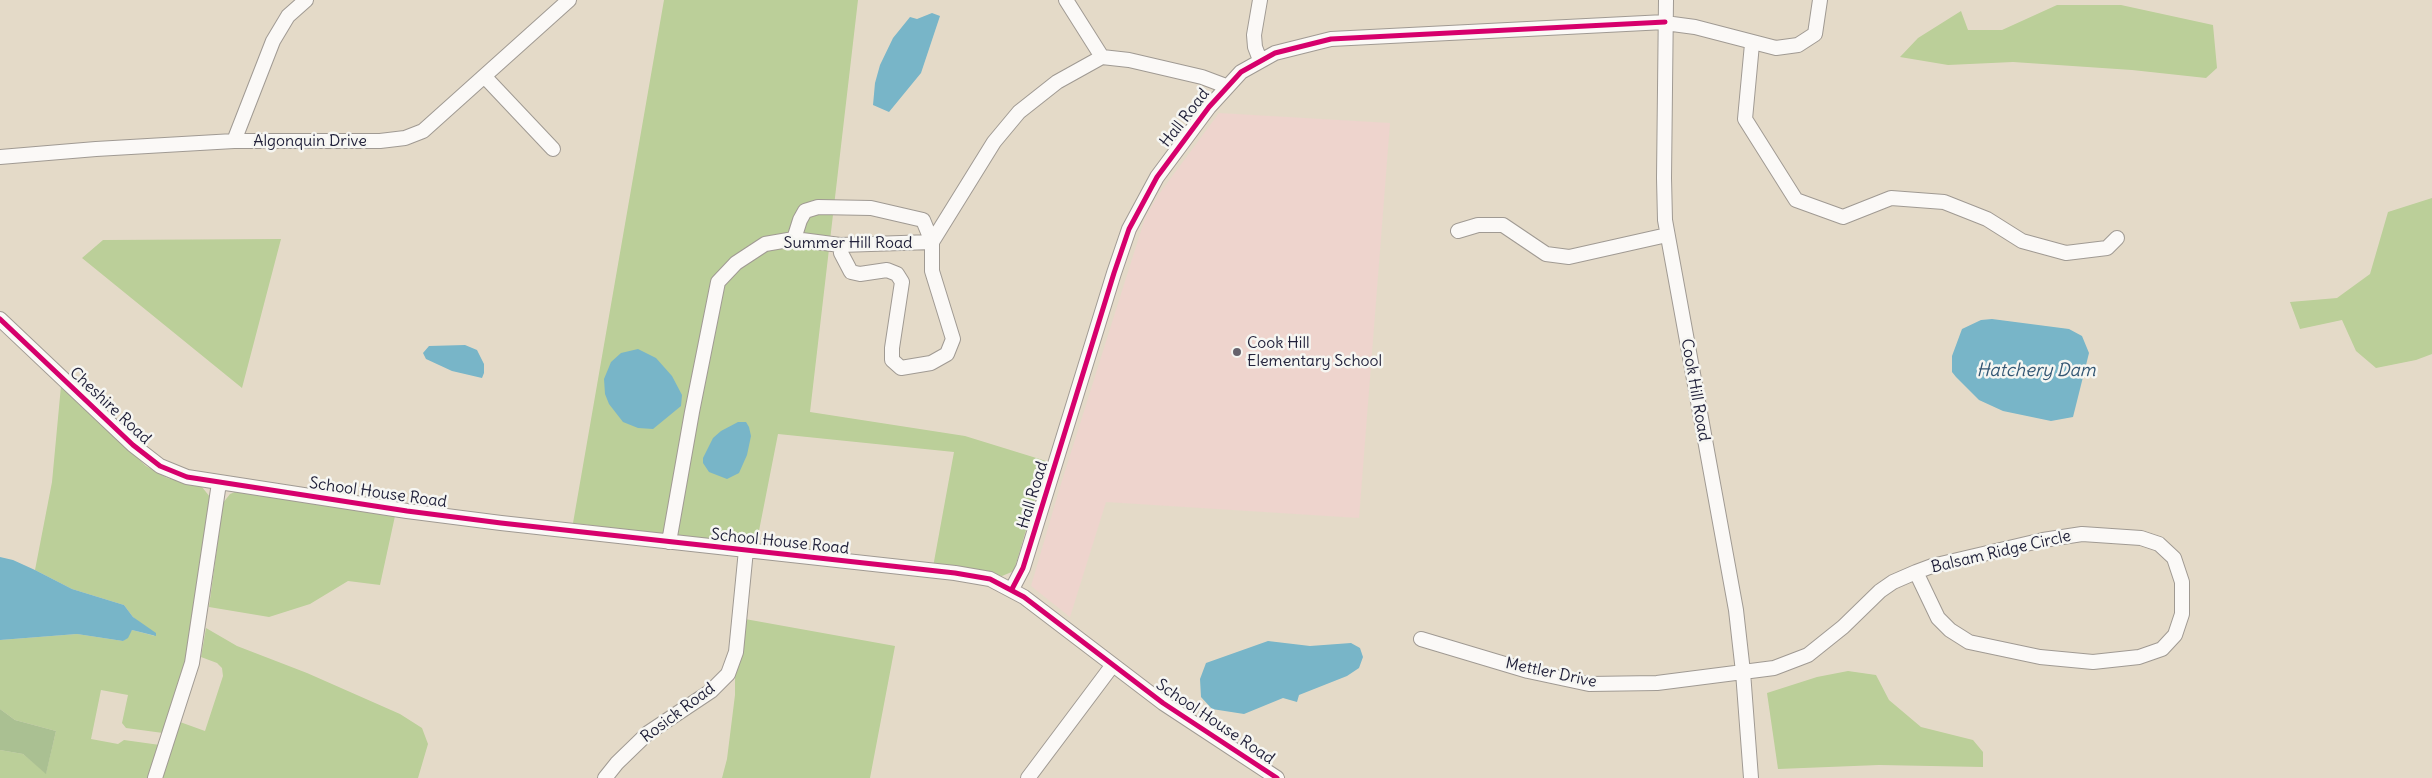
<!DOCTYPE html>
<html>
<head>
<meta charset="utf-8">
<style>
  body { margin:0 }
  canvas { display:block; background:#e4dac8 }
</style>
</head>
<body>
<canvas width="2432" height="778"></canvas>
<script>
const context = document.querySelector('canvas').getContext('2d');
context.lineJoin = 'round';
function fill(path, color) { context.fillStyle = color; context.fill(path, 'evenodd'); }
const shape = rows => new Path2D(rows.map(r => 'M' + r).join(''));
function trace(path, color, width, dash) { context.strokeStyle = color; context.lineWidth = width; context.lineCap = dash ? 'butt' : 'round'; context.setLineDash(dash || []); context.stroke(path); }
function label(font, color, halo, rows, align = 'center') {
  context.font = font + ' Delius,sans-serif'; context.lineWidth = 5; context.setLineDash([]); context.textBaseline = 'middle'; context.strokeStyle = halo; context.fillStyle = color; for (const [text, x, y, turn = 0] of rows) {
    context.save(); context.translate(x, y); context.rotate((+turn || 0) * Math.PI / 180); context.textAlign = isNaN(turn) ? turn : align; if (halo) context.strokeText(text, 0, 0); context.fillText(text, 0, 0); context.restore();
  }
}
fill(shape([
  [1219,113,1390,123,1359,518,1106,502,1070,617,1031,586,1060,487,1145,218,1159,194]
]), '#eed4cd');
fill(shape([
  [664,0,858,0,810,412,965,436,1046,461,1014,571,1002,576,933,567,954,452,778,434,756,546,573,523],
  [2057,5,2121,5,2213,25,2217,68,2206,78,2132,70,2013,62,1948,65,1900,57,1918,38,1961,11,1968,30,2002,30],
  [2432,198,2432,354,2416,360,2376,368,2356,351,2342,320,2300,329,2290,302,2337,298,2370,274,2388,212],
  [281,239,242,388,82,258,103,240],
  [61,386,146,466,167,478,202,487,210,497,185,664,163,733,126,728,122,723,128,695,101,690,91,739,118,744,124,740,160,745,148,778,0,778,0,750,23,754,46,773,56,731,15,720,0,709,0,640,77,634,123,641,132,630,155,636,133,617,124,605,72,589,35,570,52,482],
  [235,492,395,516,380,585,348,581,310,604,269,617,209,607,223,503,230,494],
  [745,619,895,646,870,778,722,778,727,759,735,695,735,670],
  [206,628,237,646,307,673,400,714,422,728,428,744,418,778,161,778,180,722,205,731,223,676,222,668,217,663,201,657],
  [1848,671,1876,675,1889,700,1921,727,1973,740,1983,752,1983,767,1879,765,1778,769,1767,693,1817,677]
]), '#bbcf99');
fill(shape([
  [0,709,15,720,56,731,46,774,23,754,0,750]
]), '#aac092');
fill(shape([
  [932,13,940,16,921,73,889,112,873,105,875,83,880,65,893,38,910,17,917,19],
  [1992,319,2069,329,2082,336,2089,353,2073,417,2051,421,2003,411,1979,400,1956,377,1952,372,1952,356,1962,329,1981,320],
  [465,345,477,350,484,364,484,373,482,378,452,371,426,359,423,353,429,346],
  [638,349,656,358,672,376,682,395,681,406,653,429,638,428,623,422,609,404,605,394,604,379,611,362,621,353],
  [738,422,746,422,749,427,751,436,747,455,739,473,727,479,709,472,703,463,703,458,713,438,721,431],
  [0,557,13,560,35,570,72,589,124,605,133,617,156,633,156,636,132,630,128,638,123,641,77,634,0,640],
  [1268,641,1310,646,1351,643,1360,648,1363,657,1359,668,1347,676,1299,695,1297,702,1283,698,1244,714,1212,709,1201,697,1200,679,1206,663]
]), '#78b5c8');
const minor = shape([
  [1066,0,1102,57],
  [1260,0,1254,35,1255,47,1260,60],
  [1666,0,1664,178,1665,220,1736,610,1743,672,1751,778],
  [1665,23,1695,27,1776,48,1798,45,1815,34,1820,0],
  [1752,44,1745,119,1796,200,1843,217,1891,198,1944,202,1987,219,2022,241,2066,253,2107,248,2117,238],
  [485,77,553,149],
  [234,141,273,41,288,16,306,0],
  [0,157,96,149,234,141,380,141,405,138,423,131,569,0],
  [1458,231,1478,225,1503,225,1546,254,1569,257,1667,235],
  [794,239,800,220,805,211,818,207,871,208,923,220,932,242,932,271,953,339,947,354,931,363,901,368,892,360,892,348,902,282,897,274,887,270,860,274,851,272,841,253,840,245],
  [0,319,133,445,160,466,187,477,407,511,501,523,955,573,990,579,1024,597,1163,703,1277,778],
  [2082,534,2141,538,2159,544,2174,558,2182,582,2182,614,2175,635,2162,649,2139,657,2093,662,2040,657,1969,642,1950,630,1938,618,1916,572,1932,566,2043,540,2082,534],
  [669,542,692,412,718,282,736,263,765,244,794,239,840,245,932,242,994,142,1019,112,1057,82,1102,57,1129,60,1202,77,1226,86],
  [1012,589,1023,568,1114,273,1129,229,1157,177,1209,107,1241,72,1275,53,1331,39,1665,22],
  [1421,639,1528,671,1589,684,1657,683,1743,672,1774,668,1808,655,1843,627,1880,591,1893,582,1916,572],
  [155,778,192,663,219,483],
  [605,778,617,763,648,733,711,691,728,674,736,652,746,550],
  [1028,778,1112,666]
]);
trace(minor, '#a09a93', 16);
trace(minor, '#fbf9f7', 14);
trace(shape([
  [0,319,133,445,160,466,187,477,407,511,501,523,955,573,990,579,1024,597,1163,703,1277,778],
  [1012,589,1023,568,1114,273,1129,229,1157,177,1209,107,1241,72,1275,53,1331,39,1665,22]
]), '#d6006c', 5);
for (const [x, y, r, color] of [
  [1237,352,5,"#66626c"]
]) { const dot = new Path2D(); dot.arc(x, y, r, 0, 2 * Math.PI); context.fillStyle = color; context.fill(dot); trace(dot, '#f6f6f2', 2); }
label('16px', '#22223b', '#f6f6f2', [
  ["Hall Road",1185,118,-52],
  ["Algonquin Drive",310,141],
  ["Summer Hill Road",848,243],
  ["Cook Hill Road",1695,390,80],
  ["Cheshire Road",110,406,43],
  ["School House Road",378,493,8],
  ["Hall Road",1033,495,-73],
  ["School House Road",780,542,6],
  ["Balsam Ridge Circle",2001,552,-13],
  ["Mettler Drive",1551,673,12],
  ["Rosick Road",678,713,-37],
  ["School House Road",1215,722,34]
]);
label('16px', '#22223b', '#f6f6f2', [
  ["Cook Hill",1247,343],
  ["Elementary School",1247,361]
], 'left');
label('italic 18px', '#325673', '#f6f6f2', [
  ["Hatchery Dam",2036,371]
]);
</script>
</body>
</html>
